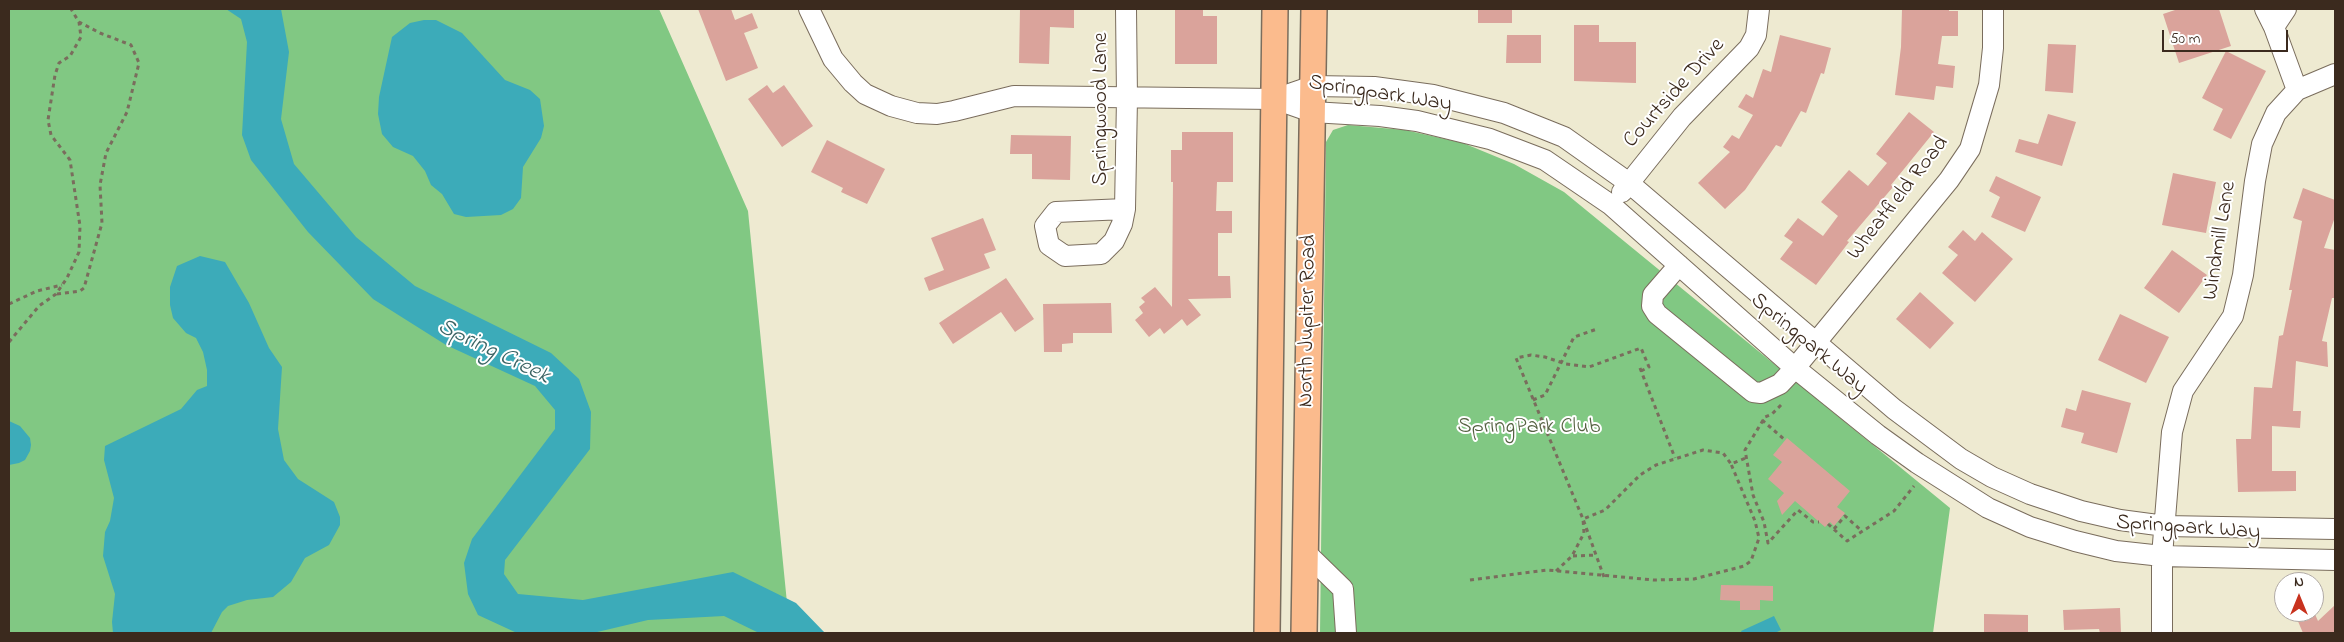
<!DOCTYPE html>
<html>
<head>
<meta charset="utf-8">
<style>
  body { margin:0 }
  #map { position:relative; width:2344px; height:642px; overflow:hidden; background:#eeead1; font-family:"Indie Flower",sans-serif }
  canvas { display:block }
  .frame { position:absolute; inset:0; border:10px solid #3b2a1e; pointer-events:none }
  .north { position:absolute; left:2274px; top:572px; width:50px; height:50px; box-sizing:border-box; background:#fff; border:1px solid #b1aaa5; border-radius:50%; rotate:0deg; font-size:14px; font-weight:700; line-height:20px; text-align:center; color:#3b2a1e }
  .north::after { content:''; display:block; margin:auto; width:18px; height:22px; background:#c8321e; clip-path:polygon(50% 0,100% 100%,50% 72%,0 100%) }
  .scale { position:absolute; left:2162px; top:30px; width:126px; height:22px; box-sizing:border-box; border:2px solid #3b2a1e; border-top:0; padding-left:6px; font-size:15px; line-height:18px; white-space:nowrap; color:#3b2a1e; -webkit-text-stroke:4px #fff; paint-order:stroke }
</style>
</head>
<body>
<div id="map">
<canvas width="2344" height="642"></canvas>
<div class="frame"></div>
<div class="north">N</div>
<div class="scale">50 m</div>
</div>
<script>
const context = document.querySelector('canvas').getContext('2d');
context.lineJoin = 'round';
function fill(path, color) { context.fillStyle = color; context.fill(path, 'evenodd'); }
const shape = rows => new Path2D(rows.map(r => 'M' + r).join(''));
function trace(path, color, width, dash) { context.strokeStyle = color; context.lineWidth = width; context.lineCap = dash ? 'butt' : 'round'; context.setLineDash(dash || []); context.stroke(path); }
function label(font, color, halo, rows, align = 'center') {
  context.font = font + ' "Indie Flower",sans-serif'; context.lineWidth = 4; context.setLineDash([]); context.textBaseline = 'middle'; context.strokeStyle = halo; context.fillStyle = color; for (const [text, x, y, turn = 0] of rows) {
    context.save(); context.translate(x, y); context.rotate((+turn || 0) * Math.PI / 180); context.textAlign = isNaN(turn) ? turn : align; if (halo) context.strokeText(text, 0, 0); context.fillText(text, 0, 0); context.restore();
  }
}
fill(shape([
  [9,9,659,9,748,211,790,633,9,633],
  [1348,125,1405,130,1463,143,1514,164,1564,192,1950,508,1933,633,1320,633,1326,142,1333,130]
]), '#81c883');
fill(shape([
  [226,9,281,9,289,52,281,119,294,164,356,237,415,286,551,353,579,379,591,412,590,449,505,560,504,574,518,594,583,600,733,572,796,603,825,633,759,633,724,616,648,620,593,633,517,633,478,615,468,594,464,563,472,539,555,429,555,410,535,386,446,345,373,299,308,232,251,160,242,135,247,42,241,19],
  [424,20,436,20,462,33,505,80,530,90,540,99,544,126,541,138,523,167,521,198,513,209,501,215,466,217,454,214,442,194,431,185,425,171,413,156,393,147,382,134,378,114,379,97,392,37,410,23],
  [200,256,225,262,249,303,269,348,282,367,278,429,284,460,298,479,334,502,340,517,340,525,329,545,305,558,291,582,273,597,247,600,228,606,222,612,211,633,113,633,112,622,115,594,103,556,105,532,110,521,114,498,104,460,105,446,181,409,197,390,207,386,207,370,203,352,196,338,186,333,173,318,170,305,170,287,177,266],
  [9,421,20,426,30,438,31,445,30,451,25,460,19,463,9,465],
  [1774,616,1781,630,1775,633,1742,633,1741,631]
]), '#3cabb9');
fill(shape([
  [698,9,731,9,735,20,752,13,758,28,744,33,758,68,726,81],
  [1020,9,1074,9,1074,28,1050,27,1049,64,1019,63],
  [1175,9,1203,9,1203,16,1217,16,1217,64,1175,64],
  [1478,9,1512,9,1512,23,1478,23],
  [1902,9,1949,9,1949,11,1958,11,1958,36,1942,36,1938,64,1955,66,1953,88,1936,86,1934,100,1895,95,1901,47],
  [2178,9,2219,9,2231,46,2179,63,2163,14],
  [1574,25,1599,25,1599,42,1636,42,1636,83,1574,81],
  [1507,35,1541,35,1541,63,1506,63],
  [1780,35,1831,48,1824,74,1821,73,1806,113,1801,111,1781,147,1776,145,1745,190,1725,209,1698,183,1730,152,1723,147,1732,135,1739,139,1753,115,1738,107,1746,94,1753,98,1763,69,1771,72],
  [2048,44,2076,45,2073,93,2045,91],
  [2226,51,2266,71,2231,139,2213,130,2223,109,2202,98],
  [767,85,773,93,784,85,813,126,782,147,748,99],
  [1909,112,1934,132,1891,185,1893,187,1847,241,1849,242,1816,285,1780,259,1793,242,1784,236,1798,218,1823,236,1838,216,1821,202,1849,170,1868,186,1887,163,1876,154],
  [2048,114,2076,122,2062,166,2015,152,2019,139,2038,144],
  [1182,132,1233,132,1233,182,1217,182,1216,211,1232,211,1232,233,1218,233,1218,276,1230,276,1231,298,1188,299,1201,315,1187,326,1182,319,1164,334,1160,328,1149,337,1135,320,1143,313,1139,307,1145,302,1141,298,1155,287,1172,307,1173,182,1171,182,1171,150,1182,150],
  [1011,135,1071,136,1070,180,1032,179,1032,154,1010,154],
  [827,140,885,169,867,204,841,192,843,188,811,172],
  [2173,173,2216,182,2206,233,2162,225],
  [1996,176,2041,197,2025,232,1991,217,2000,197,1989,191],
  [2303,188,2335,200,2335,217,2324,248,2335,250,2335,298,2332,298,2322,341,2327,342,2328,367,2296,361,2293,411,2301,411,2300,428,2272,426,2272,471,2296,471,2296,491,2238,492,2236,439,2251,439,2254,387,2272,388,2279,336,2283,335,2292,290,2289,290,2302,221,2293,218],
  [983,218,996,250,984,254,990,268,929,291,924,278,944,270,931,238],
  [1963,230,1975,241,1982,232,2013,259,1975,302,1942,273,1958,255,1948,247],
  [2172,250,2207,275,2179,313,2144,288],
  [1006,278,1034,319,1015,332,1001,312,953,344,939,323],
  [1920,292,1954,323,1930,349,1896,319],
  [1111,303,1112,333,1073,333,1073,343,1062,344,1062,352,1044,352,1043,304],
  [2120,314,2169,337,2146,383,2098,360],
  [2082,390,2131,403,2117,453,2081,443,2084,433,2061,427,2066,408,2076,411],
  [1787,438,1850,491,1837,507,1845,513,1834,526,1830,522,1825,527,1795,501,1782,515,1777,501,1784,493,1768,479,1782,462,1773,455],
  [1721,585,1773,586,1773,601,1760,600,1760,610,1740,610,1740,601,1720,600],
  [2335,605,2335,633,2303,633,2294,612,2314,612,2318,621],
  [2120,608,2121,633,2100,633,2099,629,2064,630,2063,610],
  [1984,614,2028,615,2028,633,1984,633]
]), '#daa39b');
const minor = shape([
  [809,9,833,59,853,83,865,94,891,106,917,113,937,114,954,111,1014,96,1275,99,1313,86,1374,87,1433,95,1504,113,1564,137,1629,183,1894,409,1961,459,1992,477,2030,494,2081,511,2120,520,2165,526,2335,529],
  [2265,9,2274,27,2286,9],
  [2274,27,2297,90],
  [1275,99,1312,112,1380,116,1417,121,1490,139,1545,160,1611,205,1795,368,1878,435,1917,463,1988,508,2030,527,2075,541,2116,551,2162,556,2335,560],
  [1622,192,1682,117,1749,48,1756,35,1759,9],
  [1125,209,1122,224,1114,241,1101,254,1065,256,1049,245,1045,226,1056,212,1125,209],
  [1125,209,1127,98,1126,9],
  [1679,265,1653,295,1652,306,1657,314,1753,392,1761,393,1780,384,1795,368,1949,180,1970,149,1989,85,1993,48,1993,9],
  [1305,552,1343,589,1346,633],
  [2162,633,2162,556,2172,432,2183,391,2233,316,2243,275,2255,181,2262,144,2276,113,2297,90,2335,74]
]);
const major = shape([
  [1267,633,1275,9],
  [1304,633,1314,9]
]);
trace(minor, '#7a6d5d', 22);
trace(major, '#7a6d5d', 28);
trace(shape([
  [57,294,80,291,84,288,102,223,100,185,106,153,127,112,139,63,131,45,100,33,79,22,71,9],
  [9,304,37,291,62,285],
  [9,342,39,306,56,294,67,278,79,252,80,226,70,160,51,135,48,120,55,75,59,63,70,56,81,37,79,22],
  [1640,368,1675,458],
  [1533,400,1545,395,1574,337,1597,329],
  [1781,405,1772,414,1765,417,1745,450,1753,495,1764,522,1768,543,1798,510,1813,522,1819,522],
  [1762,420,1785,440],
  [1828,524,1847,541,1894,511,1914,486],
  [1834,529,1845,516,1862,531],
  [1573,556,1596,555],
  [1556,571,1572,556,1584,533,1583,519,1516,358,1531,355,1545,357,1566,364,1589,367,1641,348,1649,367,1641,371],
  [1604,577,1583,519,1605,510,1640,475,1656,465,1703,450,1723,453,1731,464],
  [1470,580,1547,570,1654,580,1694,579,1744,566,1751,561,1759,538,1755,521,1731,464,1746,458]
]), '#7a6d5d', 3, [4, 4]);
trace(minor, '#fff', 20);
trace(major, '#fbbb8d', 25);
label('22px', '#3b2a1e', '#fff', [
  ["Courtside Drive",1675,94,-48],
  ["Springpark Way",1380,95,9],
  ["Springwood Lane",1102,109,-90],
  ["Wheatfield Road",1899,199,-52],
  ["Windmill Lane",2221,241,-81],
  ["North Jupiter Road",1309,321,-89],
  ["Springpark Way",1808,345,40],
  ["Springpark Way",2188,529,4]
]);
label('22px', '#546141', '#fff', [
  ["SpringPark Club",1529,428]
]);
label('italic 24px', '#3b6464', '#fff', [
  ["Spring Creek",493,353,26]
]);
</script>
</body>
</html>
